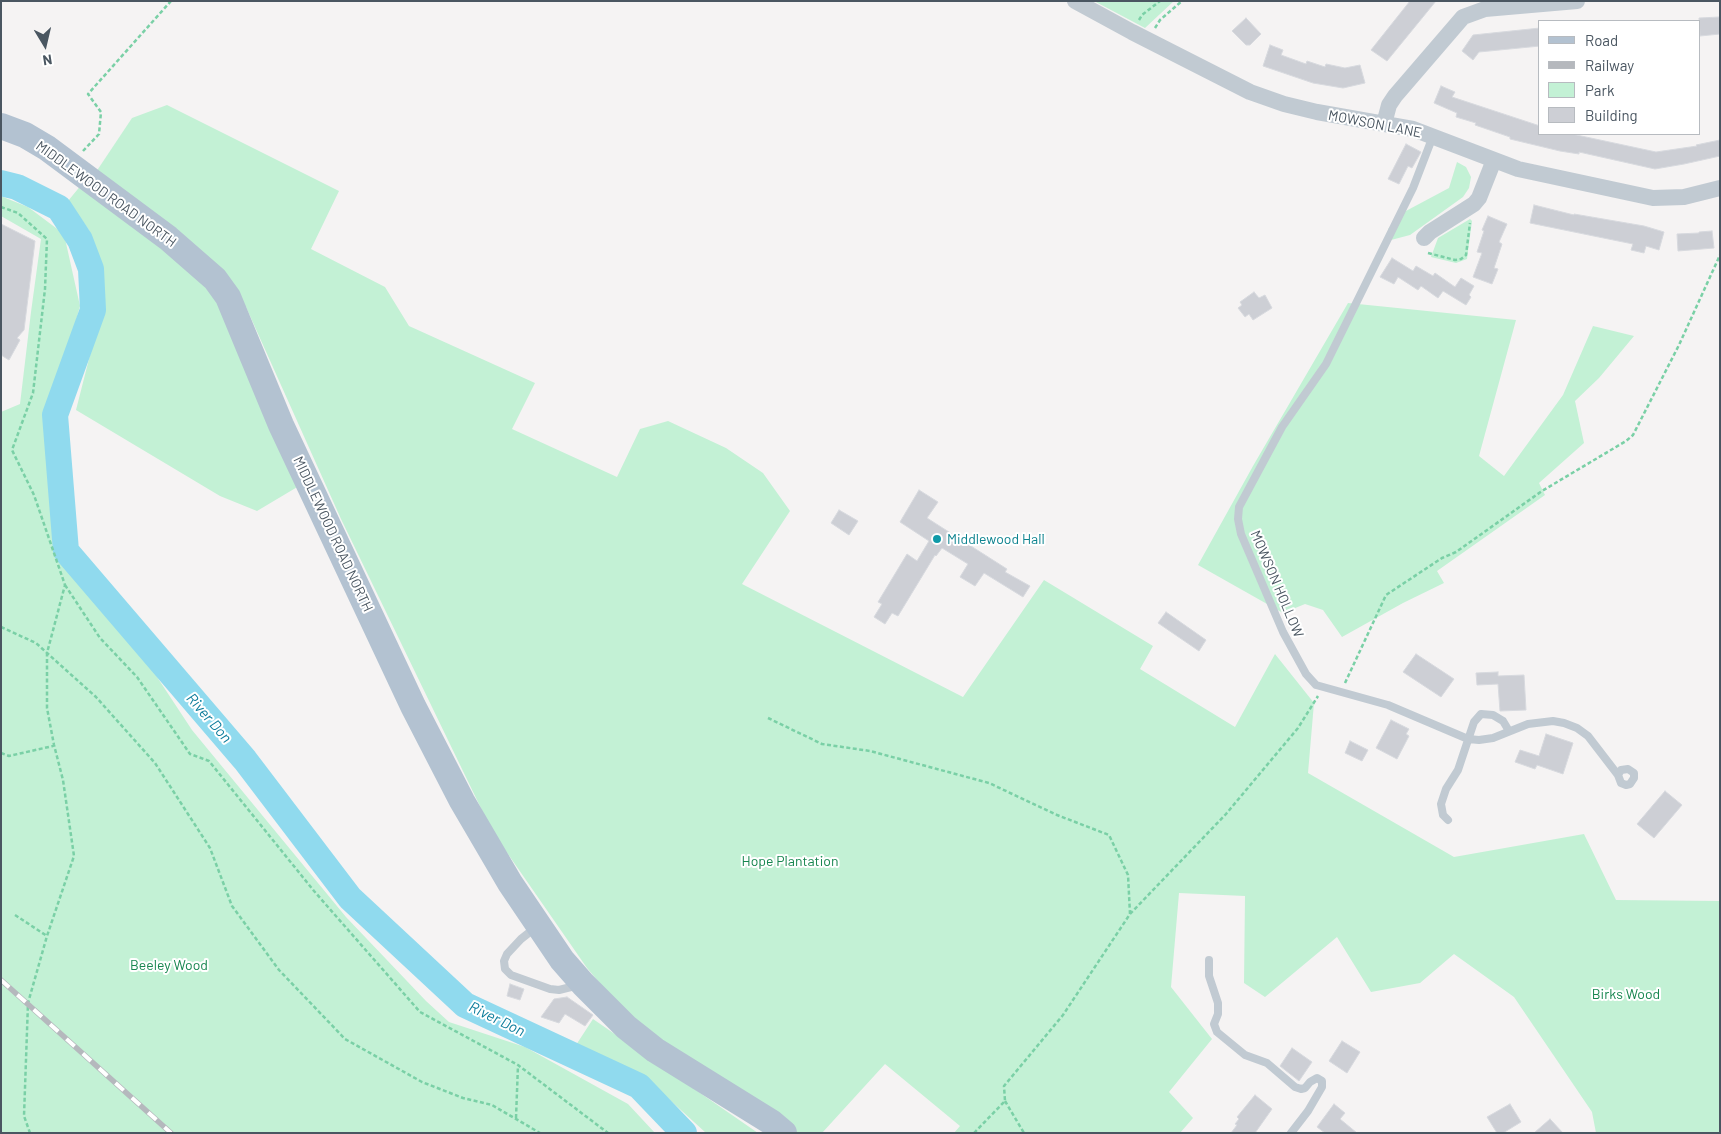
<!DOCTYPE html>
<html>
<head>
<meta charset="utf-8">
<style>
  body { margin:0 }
  #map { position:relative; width:1721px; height:1134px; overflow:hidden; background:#f5f3f3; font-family:Barlow,sans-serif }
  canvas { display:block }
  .frame { position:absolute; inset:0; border:2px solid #4a5661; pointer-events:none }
  .legend { position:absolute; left:1538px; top:20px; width:162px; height:115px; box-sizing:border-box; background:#fff; border:1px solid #b7bbc0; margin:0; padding:6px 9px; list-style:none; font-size:15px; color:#4a5661 }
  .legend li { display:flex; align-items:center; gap:10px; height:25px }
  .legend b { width:25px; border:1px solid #b7bbc0 }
  .north { position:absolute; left:20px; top:20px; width:50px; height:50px; -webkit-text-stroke:4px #fff; paint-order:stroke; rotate:171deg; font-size:14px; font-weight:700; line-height:20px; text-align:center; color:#4a5661 }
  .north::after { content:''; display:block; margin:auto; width:18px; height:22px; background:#4a5661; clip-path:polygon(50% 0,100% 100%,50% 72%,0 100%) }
</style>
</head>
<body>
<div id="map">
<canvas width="1721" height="1134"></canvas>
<div class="frame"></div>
<ul class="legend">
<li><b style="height:6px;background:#b3c2d1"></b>Road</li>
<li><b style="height:6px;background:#b5b8bd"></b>Railway</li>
<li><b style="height:14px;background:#c3f1d5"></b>Park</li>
<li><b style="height:14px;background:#cdcfd5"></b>Building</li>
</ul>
<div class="north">N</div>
</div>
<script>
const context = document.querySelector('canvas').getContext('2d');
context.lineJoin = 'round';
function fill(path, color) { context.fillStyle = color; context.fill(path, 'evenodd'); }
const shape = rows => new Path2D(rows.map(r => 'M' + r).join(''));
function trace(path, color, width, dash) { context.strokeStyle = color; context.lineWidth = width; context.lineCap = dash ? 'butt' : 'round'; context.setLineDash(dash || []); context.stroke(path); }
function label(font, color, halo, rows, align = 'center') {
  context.font = font + ' Barlow,sans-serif'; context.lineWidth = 4; context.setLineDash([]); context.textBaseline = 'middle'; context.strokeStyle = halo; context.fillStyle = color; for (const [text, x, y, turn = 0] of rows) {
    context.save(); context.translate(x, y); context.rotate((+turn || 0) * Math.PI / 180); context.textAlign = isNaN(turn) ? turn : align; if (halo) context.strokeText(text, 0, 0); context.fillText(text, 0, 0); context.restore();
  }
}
fill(shape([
  [1094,1,1174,1,1145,28],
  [167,105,339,191,311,249,385,287,409,326,535,383,512,429,617,477,640,429,668,421,726,448,763,473,790,511,742,584,963,697,1044,580,1153,646,1140,669,1235,727,1275,654,1314,703,1308,773,1454,857,1584,834,1616,900,1720,901,1720,1133,1596,1133,1592,1112,1514,997,1454,954,1420,983,1371,992,1337,937,1265,997,1244,983,1245,896,1179,893,1171,987,1212,1039,1169,1092,1193,1118,1180,1133,954,1133,960,1126,885,1064,822,1133,793,1133,641,1032,587,968,492,831,341,519,246,307,96,172,132,118],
  [1457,162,1466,167,1471,177,1469,188,1463,197,1410,235,1391,240,1388,229,1404,212,1449,188],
  [82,184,172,252,219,300,299,486,257,511,220,496,76,410,104,300,101,271,89,230,68,201],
  [1,197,3,197,28,207,64,234,80,306,60,378,54,502,97,586,192,730,346,917,426,1001,449,1022,525,1047,628,1104,655,1133,1,1133,1,412,20,404,31,312,41,239,1,216],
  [1470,219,1472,221,1467,259,1456,263,1431,257,1438,238],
  [1348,303,1516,320,1479,456,1504,476,1563,395,1593,326,1634,336,1599,378,1575,401,1584,443,1539,483,1545,495,1437,571,1444,583,1403,603,1342,637,1323,610,1305,604,1283,613,1198,565,1253,466],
  [593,1019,758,1133,706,1133,647,1079,576,1045]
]), '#c3f1d5');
trace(shape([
  [1,183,17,187,59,208,80,240,91,269,93,310,55,415,66,551,245,760,350,898,465,1005,639,1086,684,1133]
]), '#90daee', 26);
const building = shape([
  [1410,1,1436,1,1387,61,1371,50,1410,1],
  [1720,17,1720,34,1700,36,1699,18,1720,17],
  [1246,18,1261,34,1250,45,1246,45,1232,31,1246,18],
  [1540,28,1540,46,1479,52,1473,60,1462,51,1473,35,1540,28],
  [1270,45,1283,50,1281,55,1306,64,1307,61,1325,67,1326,64,1345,68,1360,65,1365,83,1343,88,1313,83,1263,66,1270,45],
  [1441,86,1455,92,1452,97,1540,126,1540,134,1572,134,1656,152,1697,146,1696,145,1720,140,1720,156,1684,164,1655,169,1579,152,1579,154,1560,151,1510,139,1510,137,1475,125,1476,123,1456,117,1457,113,1434,103,1441,86],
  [1406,144,1421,152,1412,168,1408,166,1399,184,1388,179,1406,144],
  [1534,205,1574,215,1574,214,1644,226,1664,232,1659,250,1646,246,1644,253,1631,250,1633,244,1530,223,1534,205],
  [1488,216,1507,224,1499,242,1502,244,1494,268,1498,269,1492,284,1473,277,1482,253,1477,252,1484,231,1482,230,1488,216],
  [1,224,35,241,24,330,17,338,20,340,9,360,1,355,1,224],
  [1712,231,1714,248,1678,251,1677,234,1699,233,1699,232,1712,231],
  [1392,258,1413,271,1416,266,1433,276,1435,273,1455,287,1461,278,1474,286,1469,295,1471,297,1466,305,1443,291,1438,298,1421,286,1418,290,1398,277,1394,284,1380,277,1392,258],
  [1254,292,1259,298,1265,295,1272,308,1253,320,1249,314,1245,317,1238,308,1242,305,1240,302,1254,292],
  [919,490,938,502,927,518,1007,569,1005,572,1030,586,1023,597,984,573,975,586,960,577,968,564,942,548,936,556,935,555,898,616,892,613,885,624,874,617,882,604,878,602,907,554,917,561,929,541,900,522,919,490],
  [839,510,858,521,849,535,831,523,839,510],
  [1166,612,1206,640,1199,651,1158,623,1166,612],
  [1416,654,1454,679,1441,697,1403,672,1416,654],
  [1498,672,1498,676,1524,675,1526,710,1500,711,1498,684,1477,685,1476,673,1498,672],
  [1391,720,1409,729,1406,734,1409,736,1397,759,1376,748,1391,720],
  [1546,734,1573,743,1563,774,1537,765,1535,769,1515,762,1520,750,1539,756,1546,734],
  [1350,741,1368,750,1362,761,1345,753,1350,741],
  [1665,791,1682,805,1654,838,1637,824,1665,791],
  [510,984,524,989,520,1000,507,996,510,984],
  [567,997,593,1015,585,1026,565,1014,559,1023,541,1017,554,999,567,997],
  [1342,1041,1360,1052,1347,1073,1329,1061,1342,1041],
  [1292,1048,1312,1062,1299,1081,1280,1066,1292,1048],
  [1255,1095,1272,1109,1255,1133,1231,1133,1237,1125,1235,1124,1239,1119,1237,1117,1255,1095],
  [1334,1104,1345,1113,1340,1119,1357,1133,1325,1133,1317,1127,1334,1104],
  [1510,1104,1521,1122,1503,1133,1497,1133,1487,1117,1510,1104],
  [1550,1119,1563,1133,1534,1133,1550,1119]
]);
fill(building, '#cdcfd5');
trace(building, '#d7d9de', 1);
trace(shape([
  [1139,20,1142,15,1160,1],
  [1155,28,1160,20,1182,1],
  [83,151,99,134,101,112,88,94,171,1],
  [1,207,18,213,47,239,45,289,33,393,12,450,34,495,65,585,47,653,47,708,54,745,63,780,74,856,47,936,28,1003,24,1116,30,1133],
  [1428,253,1455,260,1461,259,1466,255,1470,223],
  [65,585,100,638,137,677,190,754,209,761,314,891,420,1012,518,1065,608,1133],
  [1,627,36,643,47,653,96,697,155,763,210,848,232,906,279,970,345,1039,422,1082,463,1098,492,1105,540,1133],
  [1345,683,1386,595,1442,558,1456,552,1542,491,1626,441,1633,435,1679,345,1720,255],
  [768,718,822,744,870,751,989,783,1057,815,1109,835,1128,875,1130,914],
  [1,753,9,756,53,746],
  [15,915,47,936],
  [1005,1101,1024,1133],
  [516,1118,518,1065],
  [974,1133,1005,1101,1004,1086,1063,1015,1130,914,1226,814,1298,728,1318,696]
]), '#7ad0a6', 2.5, [4, 2.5]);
trace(shape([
  [1433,136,1413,188,1326,364,1282,427,1239,507,1238,519,1241,534,1283,632,1306,674,1316,685,1388,705,1468,739,1479,740,1493,738,1528,724,1553,721,1564,723,1577,728,1588,736,1618,775,1621,783,1626,785,1630,784,1634,778,1634,773,1628,769,1621,770,1618,775],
  [1448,820,1443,815,1441,804,1446,789,1458,770,1474,722,1481,714,1493,715,1503,721,1509,731],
  [535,928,521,939,507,954,504,961,505,969,511,975,550,989,559,990,579,985],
  [1209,960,1209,976,1218,1003,1218,1014,1214,1024,1217,1032,1245,1055,1267,1063,1295,1087,1301,1089,1305,1088,1310,1082,1317,1078,1322,1081,1322,1087,1308,1111,1291,1133]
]), '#c1cad2', 8);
trace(shape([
  [1075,1,1132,32,1250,92,1284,104,1317,112,1413,129,1518,169,1653,198,1684,197,1720,188],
  [1384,124,1389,105,1395,96,1463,17,1485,9,1577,1],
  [1424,238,1430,232,1474,204,1479,198,1494,160]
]), '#c1cad2', 16);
trace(shape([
  [1,126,25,135,47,148,168,238,215,279,228,297,281,425,413,706,462,801,510,883,562,960,583,984,626,1027,655,1050,771,1122,784,1133]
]), '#b3c2d1', 26);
const rail = shape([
  [1,980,171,1133]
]);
trace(rail, '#b5b8bd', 5.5);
trace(rail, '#fff', 4, [11]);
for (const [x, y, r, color] of [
  [937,539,5,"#0f9aa8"]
]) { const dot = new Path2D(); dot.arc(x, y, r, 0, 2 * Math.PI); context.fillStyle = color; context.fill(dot); trace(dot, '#fff', 2); }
label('14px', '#4a5661', '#fff', [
  ["MOWSON LANE",1375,124,11],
  ["MIDDLEWOOD ROAD NORTH",106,194,36],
  ["MIDDLEWOOD ROAD NORTH",333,534,65],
  ["MOWSON HOLLOW",1277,584,67]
]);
label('14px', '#0d838f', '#fff', [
  ["Middlewood Hall",947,539]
], 'left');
label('14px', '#17864f', '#fff', [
  ["Hope Plantation",790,861],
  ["Beeley Wood",169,965],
  ["Birks Wood",1626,994]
]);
label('italic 15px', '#0c7c9b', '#fff', [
  ["River Don",209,718,49],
  ["River Don",497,1019,26]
]);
</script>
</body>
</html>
